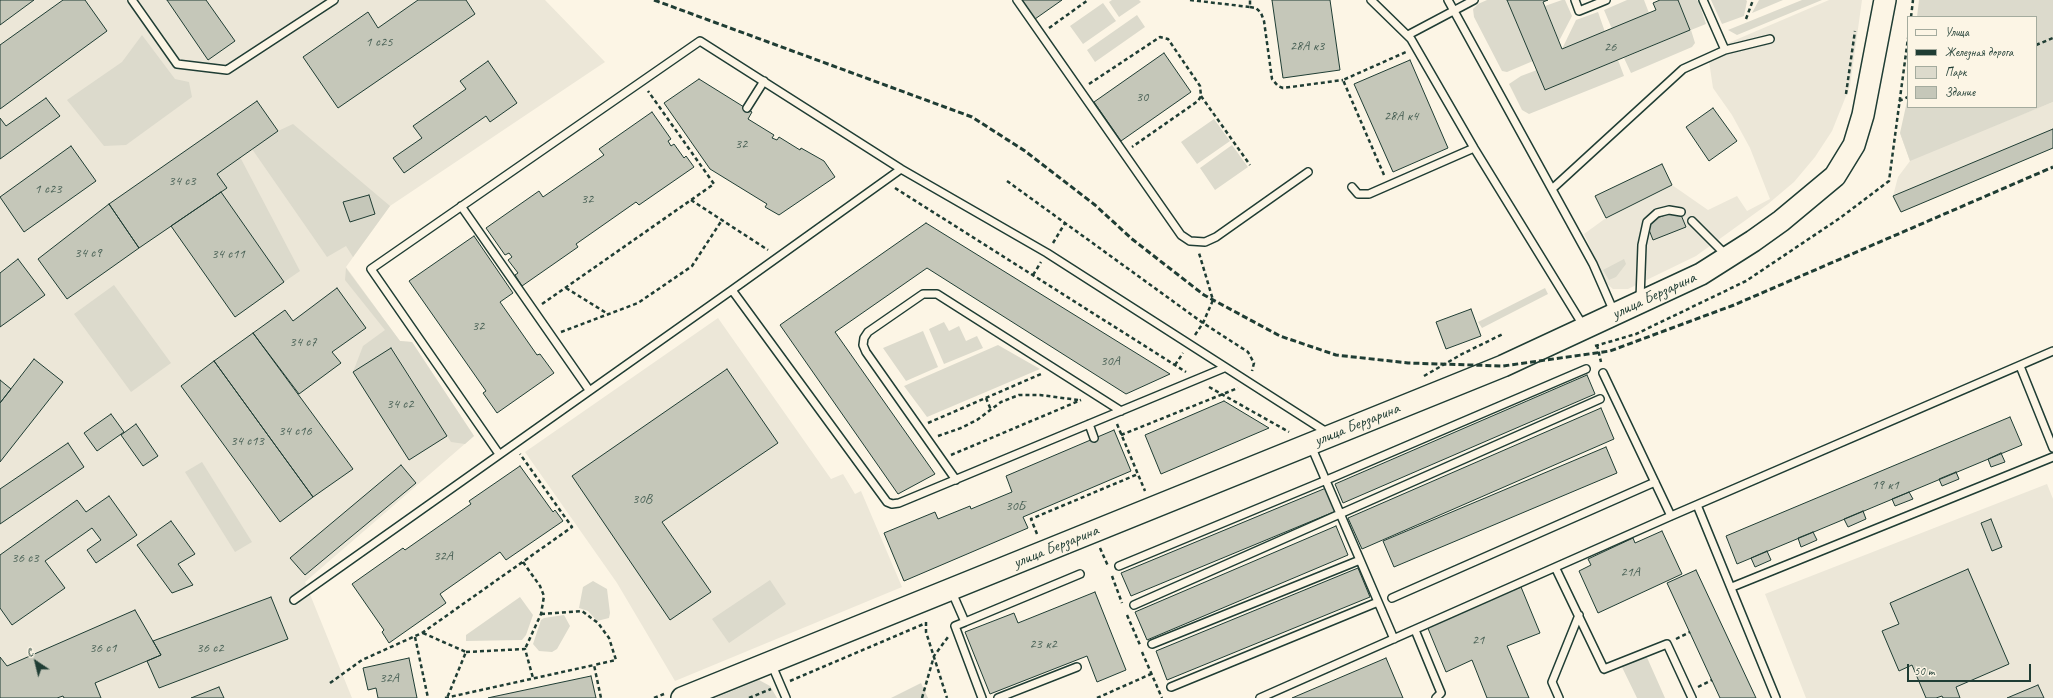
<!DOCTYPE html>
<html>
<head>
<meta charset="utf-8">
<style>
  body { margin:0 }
  #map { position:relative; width:2053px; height:698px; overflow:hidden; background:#fcf5e5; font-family:Caveat,sans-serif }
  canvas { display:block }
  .legend { position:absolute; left:1907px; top:16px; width:130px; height:92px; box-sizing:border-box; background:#fcf5e5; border:1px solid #a4ab9e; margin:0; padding:5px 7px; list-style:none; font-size:12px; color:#1f3d34 }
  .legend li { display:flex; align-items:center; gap:8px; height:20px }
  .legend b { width:20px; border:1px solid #a4ab9e }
  .north { position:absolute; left:16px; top:642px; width:40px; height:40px; -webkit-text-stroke:3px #fcf5e5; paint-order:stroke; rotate:325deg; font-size:11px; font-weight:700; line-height:16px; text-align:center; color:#1f3d34 }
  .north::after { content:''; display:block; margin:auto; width:14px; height:18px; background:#1f3d34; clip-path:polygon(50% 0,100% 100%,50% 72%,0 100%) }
  .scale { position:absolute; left:1907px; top:664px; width:124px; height:18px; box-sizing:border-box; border:2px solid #1f3d34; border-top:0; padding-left:5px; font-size:12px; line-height:14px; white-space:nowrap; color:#1f3d34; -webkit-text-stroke:3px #fcf5e5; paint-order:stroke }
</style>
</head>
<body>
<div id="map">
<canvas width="2053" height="698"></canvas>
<ul class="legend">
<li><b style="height:5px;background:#fcf5e5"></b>Улица</li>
<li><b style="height:5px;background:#1f3d34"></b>Железная дорога</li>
<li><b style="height:11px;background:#dcdacc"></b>Парк</li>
<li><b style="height:11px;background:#c5c7b9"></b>Здание</li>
</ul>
<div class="north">С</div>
<div class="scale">50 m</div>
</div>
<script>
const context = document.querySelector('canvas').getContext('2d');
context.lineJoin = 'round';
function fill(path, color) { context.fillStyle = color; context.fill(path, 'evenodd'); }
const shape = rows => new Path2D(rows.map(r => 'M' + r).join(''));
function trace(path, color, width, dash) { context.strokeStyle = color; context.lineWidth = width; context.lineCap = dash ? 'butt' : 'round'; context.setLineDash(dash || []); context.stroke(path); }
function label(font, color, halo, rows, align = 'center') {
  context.font = font + ' Caveat,sans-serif'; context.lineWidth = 3.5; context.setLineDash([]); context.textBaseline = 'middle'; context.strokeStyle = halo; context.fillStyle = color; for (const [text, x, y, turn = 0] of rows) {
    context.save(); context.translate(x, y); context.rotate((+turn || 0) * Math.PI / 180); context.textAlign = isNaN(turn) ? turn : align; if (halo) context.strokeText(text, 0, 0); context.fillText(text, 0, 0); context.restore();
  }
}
fill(shape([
  [0,0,545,0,605,62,390,206,346,267,400,341,412,342,474,436,305,582,352,698,0,698],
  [1829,0,1862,0,1850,86,1832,131,1815,157,1794,182,1768,204,1696,256,1628,289,1613,289,1607,284,1584,234,1606,218,1672,185,1708,210,1737,196,1747,211,1770,199,1750,148,1732,115,1713,88,1709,61,1726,44],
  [2053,102,2053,148,1901,212,1893,196,1898,177,1910,161,1900,133,1926,153],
  [718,318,831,479,843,474,855,494,861,491,902,587,675,681,617,583,525,452],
  [2047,484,2053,499,2053,698,1806,698,1765,594]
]), '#ece7d8');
fill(shape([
  [1112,0,1139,0,1141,2,1119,17,1109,2],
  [1487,0,1507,0,1533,61,1507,72,1502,71,1474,17,1473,9,1478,4],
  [1562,0,1565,0,1572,16,1559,41,1545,6],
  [1627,0,1644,0,1649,13,1612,29,1604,10],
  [1678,0,1697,0,1699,3,1706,24,1691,30,1695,43,1692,47,1631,73,1624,58,1690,30],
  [1711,0,1746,0,1747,1,1744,16,1722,24],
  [1759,0,1783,0,1752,13],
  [1802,0,1822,0,1737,35,1728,30],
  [1919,0,2053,0,2053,102,1910,161,1900,133,1908,97,1908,107,2036,107,2036,17,1917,17],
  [1103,3,1116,21,1083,44,1070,26],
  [1598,12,1605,32,1562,49,1576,20],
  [1137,15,1145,27,1095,62,1087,50],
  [142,35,175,79,189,82,192,97,126,145,104,146,67,100,122,62],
  [1618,60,1624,76,1529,114,1522,110,1509,84,1521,76,1537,70,1545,90],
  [1214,119,1230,141,1197,164,1181,142],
  [293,124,390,206,353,257,346,246,327,257,252,149,278,131],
  [1232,145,1248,167,1215,190,1200,168],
  [240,157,300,271,284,282,221,192,217,174],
  [1624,259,1626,264,1616,277,1609,280,1603,270],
  [346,268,400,341,412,342,474,436,465,444,451,442,392,348,353,372,363,346,385,330,345,280],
  [114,285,171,363,131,392,74,314],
  [1545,288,1548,294,1482,328,1478,322],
  [944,322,949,331,959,326,966,341,977,336,983,348,944,364,929,329],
  [923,331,938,367,906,381,883,348],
  [998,345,1040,369,927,417,904,386],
  [202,462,252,542,235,552,185,472],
  [770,580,786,604,729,643,712,619],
  [593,581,607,589,610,613,609,618,597,621,588,611,579,608,583,587],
  [520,597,533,615,526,635,522,640,466,641,466,635],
  [564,615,570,626,557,649,552,652,539,651,533,644,541,620,544,618],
  [1645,653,1665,698,1637,698,1620,663],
  [759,680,770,686,777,698,715,698],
  [921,683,928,698,891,698]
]), '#dcdacc');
const building = shape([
  [0,0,34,0,0,25,0,0],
  [63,0,85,0,107,31,0,109,0,45,63,0],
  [167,0,206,0,235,41,208,60,167,0],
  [418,0,466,0,475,14,338,108,303,57,368,12,378,28,418,0],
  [1022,0,1062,0,1035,19,1022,0],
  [1272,0,1330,0,1340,70,1283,78,1272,0],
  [1507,0,1548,0,1543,2,1562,49,1656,10,1653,3,1660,0,1678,0,1690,30,1545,90,1507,0],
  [1164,53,1191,92,1121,141,1094,102,1164,53],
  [1410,60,1448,148,1393,172,1354,84,1410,60],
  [488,61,517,103,490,122,486,116,404,173,393,158,422,138,413,126,466,89,460,81,488,61],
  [699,79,752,112,748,119,774,135,772,138,777,140,779,137,800,150,801,148,824,161,835,177,779,215,765,207,767,204,710,169,664,103,699,79],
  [46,98,60,116,0,159,0,118,6,126,46,98],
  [257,101,278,131,217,174,227,188,139,248,109,204,257,101],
  [1713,108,1737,141,1709,161,1686,127,1713,108],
  [652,112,671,139,668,141,671,146,674,144,684,158,686,156,694,167,639,205,636,202,576,244,578,247,522,286,515,275,518,273,508,260,512,257,509,253,505,255,486,228,539,191,543,197,604,155,599,149,652,112],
  [2053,129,2053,148,1901,212,1893,196,2053,129],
  [71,146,96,181,24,232,0,197,71,146],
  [1662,164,1672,185,1606,218,1595,196,1662,164],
  [221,192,284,282,235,317,171,226,221,192],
  [369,195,375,214,350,222,343,202,369,195],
  [109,204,139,248,67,299,38,259,109,204],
  [1679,210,1686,227,1653,240,1646,222,1679,210],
  [926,223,1031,288,1170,374,1126,394,927,268,835,332,935,474,898,494,780,325,926,223],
  [474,236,513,293,500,302,537,355,540,354,554,373,497,413,483,393,486,391,409,281,474,236],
  [18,259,45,295,0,327,0,273,18,259],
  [337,288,366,328,332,352,341,363,299,394,253,333,285,310,293,321,337,288],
  [1471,309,1481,336,1446,349,1436,322,1471,309],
  [253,333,353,469,313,497,214,361,253,333],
  [391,348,447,436,409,460,353,372,391,348],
  [34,359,63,382,0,462,0,403,34,359],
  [214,361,313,497,280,522,181,386,214,361],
  [727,369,778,443,662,522,711,592,670,620,572,476,727,369],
  [1587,375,1595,394,1343,503,1335,484,1587,375],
  [0,380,11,389,0,403,0,380],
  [1224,401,1269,428,1161,474,1145,435,1224,401],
  [1601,408,1614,439,1362,549,1348,518,1601,408],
  [111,414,124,432,97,451,84,433,111,414],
  [2010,417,2022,445,1737,564,1726,536,2010,417],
  [136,424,158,456,143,466,121,435,136,424],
  [1114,430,1131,471,1023,517,1028,528,904,581,884,533,935,512,938,519,970,506,971,509,1012,492,1006,476,1114,430],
  [68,443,84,467,0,524,0,489,68,443],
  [1606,447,1617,473,1394,567,1383,541,1606,447],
  [2001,453,2005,462,1991,467,1988,459,2001,453],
  [401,465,416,483,305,575,290,558,401,465],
  [520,466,553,512,555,510,563,521,506,560,500,552,440,594,446,603,389,643,382,632,384,630,352,584,403,548,405,550,468,506,471,504,469,501,520,466],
  [1956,472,1959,479,1942,486,1939,479,1956,472],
  [1326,488,1336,511,1131,596,1121,573,1326,488],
  [1909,492,1913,499,1895,506,1892,499,1909,492],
  [109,496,137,535,96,563,87,550,101,540,92,528,45,561,65,588,12,625,0,608,0,555,77,500,86,512,109,496],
  [1863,511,1866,519,1848,527,1844,519,1863,511],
  [1991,519,2002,547,1992,551,1981,523,1991,519],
  [171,521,195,554,178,564,193,585,172,593,137,545,171,521],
  [1336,526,1348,555,1147,640,1135,612,1336,526],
  [1662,531,1682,574,1598,613,1579,571,1591,565,1588,559,1633,538,1635,543,1662,531],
  [1813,532,1817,540,1801,547,1798,538,1813,532],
  [1767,551,1771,560,1755,567,1751,558,1767,551],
  [1358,568,1370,597,1167,680,1156,651,1358,568],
  [1968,569,2009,664,1956,687,1960,698,1943,698,1942,696,1936,698,1926,698,1912,665,1899,671,1882,631,1899,624,1890,603,1968,569],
  [1696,570,1756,698,1720,698,1667,583,1696,570],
  [1521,587,1540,633,1507,646,1529,698,1487,698,1472,660,1446,672,1427,626,1521,587],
  [1095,592,1126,670,1097,682,1087,656,990,694,965,632,1014,613,1018,623,1095,592],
  [271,597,288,639,159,688,147,661,161,655,153,641,271,597],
  [135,610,161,655,95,683,101,698,64,698,63,696,57,698,0,698,0,657,7,666,135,610],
  [409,658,417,698,378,698,376,688,368,690,363,668,409,658],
  [1386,658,1403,698,1292,698,1386,658],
  [591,676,596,698,488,698,492,697,591,676],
  [2038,685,2044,698,2007,698,2038,685],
  [219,687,224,698,191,698,219,687]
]);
fill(building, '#c5c7b9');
trace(building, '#1f3d34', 1);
const lane = shape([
  [132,0,177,64,227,70,334,0],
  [1017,0,1181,235,1190,241,1205,242,1216,237,1308,172],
  [1371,0,1411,39,1474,148,1584,327],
  [1448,0,1593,264,1614,312],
  [1575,0,1579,11,1606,0],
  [1703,0,1725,50,1770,39],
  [1408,35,1474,0],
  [747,108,764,81],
  [901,169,732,290,887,502,892,504,899,503,1224,368],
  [1352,187,1358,194,1369,194,1474,148],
  [1552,189,1683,69,1725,50],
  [461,206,589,390],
  [1692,221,1727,256],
  [1640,299,1642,245,1647,222,1657,213,1669,210,1681,212],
  [2020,366,2053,448],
  [1603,373,1671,516],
  [1089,424,1094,438],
  [1311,446,1394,639],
  [499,454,371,269,700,41,901,169,1047,253,1328,433],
  [956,480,866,352,863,345,864,338,868,332,923,294,937,294,1121,411],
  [1697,505,1776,698],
  [1119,566,1336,476,1586,369],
  [1556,569,1604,669,1667,644,1692,698],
  [1732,587,2053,457],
  [951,590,965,622,1080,574],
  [1392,598,1655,482],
  [294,600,732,290],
  [1134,605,1600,399],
  [965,622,955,626,982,698],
  [1415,630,1441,693,1436,698],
  [1152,644,1360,560],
  [771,663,786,698],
  [1171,687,1378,602],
  [998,698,1077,667],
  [1260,698,1671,516,2053,351],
  [1559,698,1552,682,1579,615]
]);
const secondary = shape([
  [682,698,1503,366,1701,274,1753,241,1781,221,1835,176,1854,145,1863,115,1885,0]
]);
trace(lane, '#1f3d34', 10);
trace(secondary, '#1f3d34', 24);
trace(shape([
  [1190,0,1250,7,1250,0],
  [1250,7,1256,8,1261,13,1264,21,1272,79,1278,86,1283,88,1343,80],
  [1911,17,1913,0],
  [1746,19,1753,0],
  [1049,28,1088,0],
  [2036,45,2053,38],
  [1089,84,1160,37,1168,39,1200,86,1201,96,1198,101,1132,147],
  [1846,94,1855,31],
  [1201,96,1250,165],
  [1899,101,1908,97],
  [1384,175,1343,80,1406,52],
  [1007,181,1203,323,1248,352,1254,363,1252,371],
  [895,188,1186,372],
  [691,200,768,250],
  [1053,243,1065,223],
  [1033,275,1041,262],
  [566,288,608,314],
  [542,304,714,184,648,91],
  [561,332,638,303,679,275,692,266,722,220],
  [1195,335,1203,323,1213,300,1199,253],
  [1597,345,1601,362],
  [1595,346,1636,334,1746,281,1840,218,1889,181,1908,38],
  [1175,365,1183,353],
  [1424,376,1462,354,1503,334],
  [1209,387,1289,432],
  [986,398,991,410],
  [928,423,1041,374],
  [1117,424,1145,491],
  [1121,435,1238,388],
  [938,436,961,428,977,420,1001,402,1019,395,1040,395,1078,400],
  [951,455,1081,400],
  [1037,534,1031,519,1138,474],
  [1100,548,1108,566],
  [523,562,540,586,544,596,541,614,525,649],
  [1112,576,1122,603],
  [541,614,582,611,598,623,609,638,616,660,594,665],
  [1127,615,1140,645],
  [926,622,926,632,947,698],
  [423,633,466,652,447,698],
  [415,637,428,698],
  [1676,639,1690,632],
  [466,652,525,649,533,678],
  [1142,652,1162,698],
  [790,681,926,623],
  [330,683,362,660,422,633,572,527,520,454],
  [1698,687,1712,680],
  [445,698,594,665,601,698],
  [654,698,664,694],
  [749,698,771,689],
  [922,698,934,656,948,637],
  [1097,698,1151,674]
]), '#1f3d34', 2.5, [4, 3]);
trace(lane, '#fcf5e5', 7);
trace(secondary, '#fcf5e5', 21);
trace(shape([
  [654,0,972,117,1025,151,1095,205,1132,239,1204,295,1280,336,1336,355,1408,363,1503,366,1610,351,1734,305,2053,167]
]), '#1f3d34', 3, [6, 3]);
label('14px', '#486055', null, [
  ["1 с25",379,42],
  ["28А к3",1307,46],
  ["26",1610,47],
  ["30",1142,97],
  ["28А к4",1401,116],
  ["32",741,144],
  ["34 с3",182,181],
  ["1 с23",48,189],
  ["32",587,199],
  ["34 с9",88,253],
  ["34 с11",228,254],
  ["32",478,326],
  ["34 с7",303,342],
  ["30А",1110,361],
  ["34 с2",400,404],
  ["34 с16",295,431],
  ["34 с13",247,441],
  ["19 к1",1885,485],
  ["30В",642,499],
  ["30Б",1015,506],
  ["32А",443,556],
  ["36 с3",25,558],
  ["21А",1630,572],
  ["21",1478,640],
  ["23 к2",1043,644],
  ["36 с1",103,648],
  ["36 с2",210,648],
  ["32А",389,678]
]);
label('16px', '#1f3d34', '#fcf5e5', [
  ["улица Берзарина",1654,296,-25],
  ["улица Берзарина",1357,425,-22],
  ["улица Берзарина",1056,547,-22]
]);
</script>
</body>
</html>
